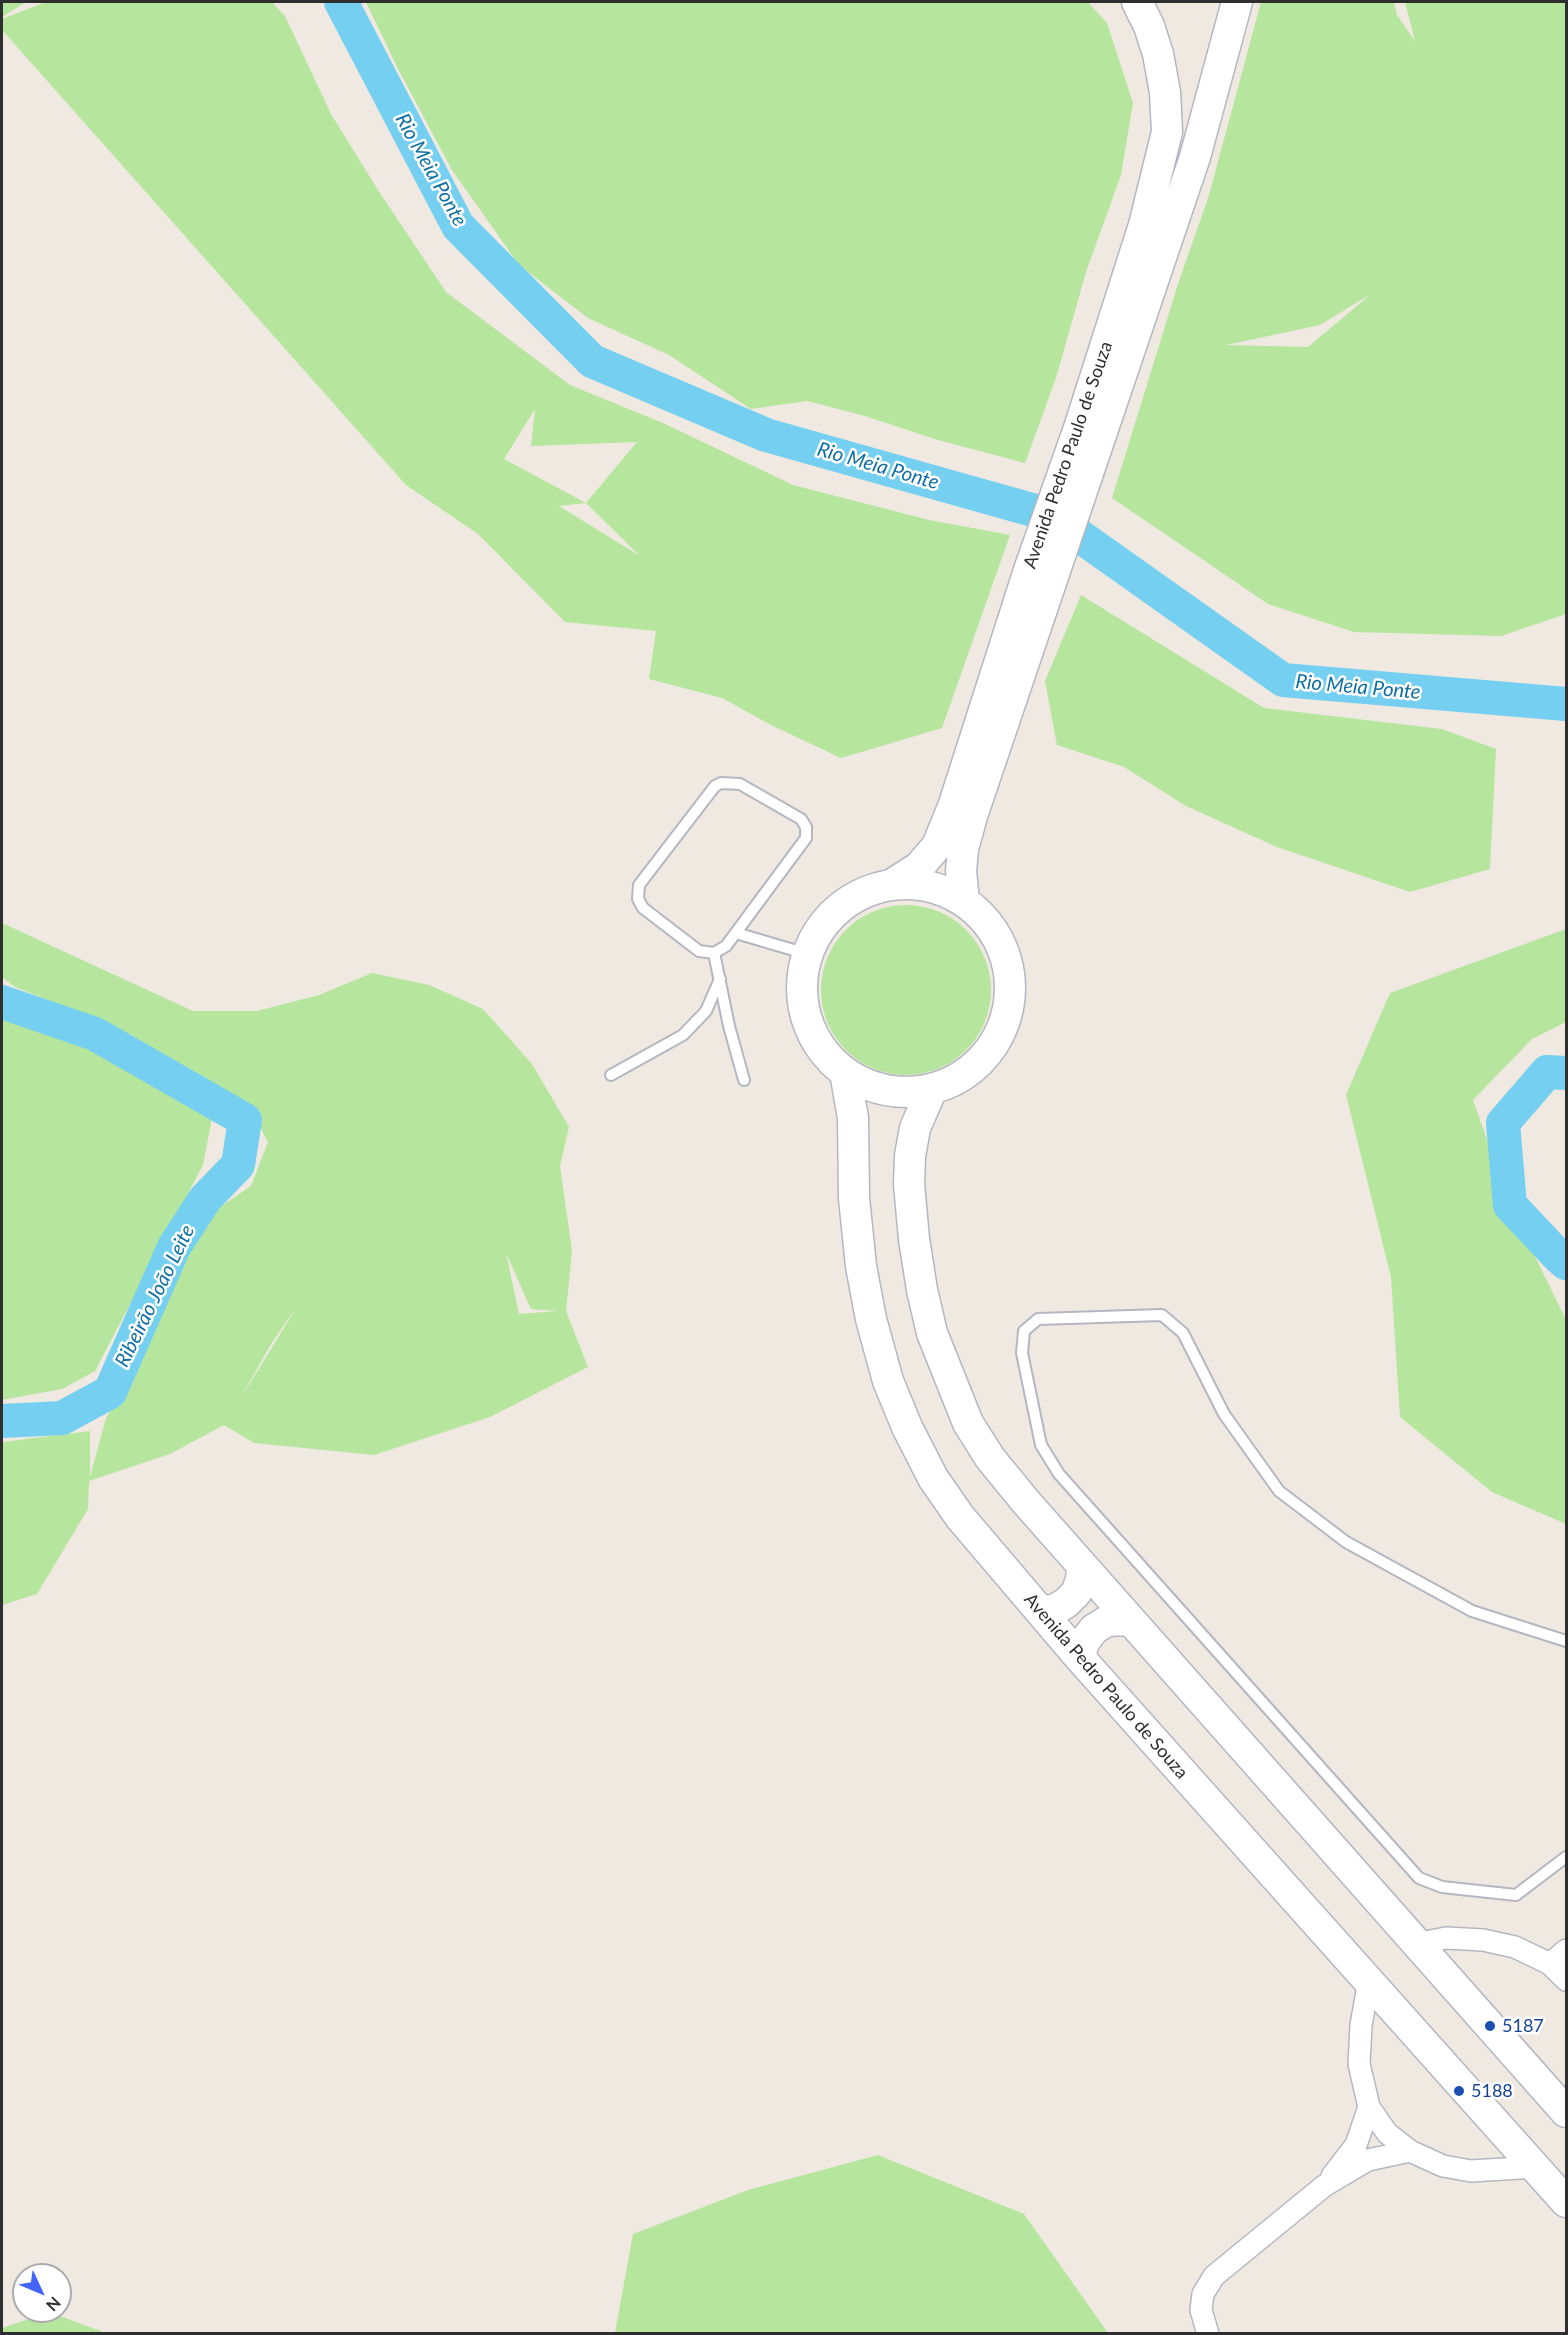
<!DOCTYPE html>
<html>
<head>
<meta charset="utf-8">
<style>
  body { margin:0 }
  #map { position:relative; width:1568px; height:2335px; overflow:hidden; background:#efe9e1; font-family:Lato,sans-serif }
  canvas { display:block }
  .frame { position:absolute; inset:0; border:3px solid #2e2e2e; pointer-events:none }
  .north { position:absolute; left:12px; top:2263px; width:60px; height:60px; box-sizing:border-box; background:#fff; border:2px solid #ababab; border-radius:50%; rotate:134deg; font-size:16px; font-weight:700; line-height:24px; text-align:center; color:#2e2e2e }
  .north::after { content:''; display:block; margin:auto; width:21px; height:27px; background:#4264fb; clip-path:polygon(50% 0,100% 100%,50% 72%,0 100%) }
</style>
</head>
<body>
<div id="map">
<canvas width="1568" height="2335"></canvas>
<div class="frame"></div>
<div class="north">N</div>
</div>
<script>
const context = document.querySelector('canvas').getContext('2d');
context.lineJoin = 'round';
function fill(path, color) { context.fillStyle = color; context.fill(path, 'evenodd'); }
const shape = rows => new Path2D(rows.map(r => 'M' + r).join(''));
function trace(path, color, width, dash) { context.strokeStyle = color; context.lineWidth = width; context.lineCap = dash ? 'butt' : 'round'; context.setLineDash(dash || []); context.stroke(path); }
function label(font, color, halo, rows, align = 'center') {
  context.font = font + ' Lato,sans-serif'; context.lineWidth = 5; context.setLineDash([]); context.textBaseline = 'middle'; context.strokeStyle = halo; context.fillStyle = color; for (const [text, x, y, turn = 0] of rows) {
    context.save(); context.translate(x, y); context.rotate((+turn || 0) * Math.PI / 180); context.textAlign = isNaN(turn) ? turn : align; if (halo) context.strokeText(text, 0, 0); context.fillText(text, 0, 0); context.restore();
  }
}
fill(shape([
  [2,2,26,2,2,17],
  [46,2,272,2,285,16,331,114,378,190,446,292,570,385,663,423,793,485,929,520,1010,535,942,728,841,758,771,725,722,698,649,679,656,631,565,622,478,534,406,485,2,30,2,19],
  [535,409,531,446,637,442,586,503,504,459],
  [586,503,640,556,559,506],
  [366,2,1088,2,1107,23,1133,103,1121,175,1086,272,1056,378,1025,463,938,440,865,416,807,401,751,409,669,355,588,318,519,265,452,170,397,67],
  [1261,2,1394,2,1397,15,1415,41,1405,2,1566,2,1566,614,1501,636,1354,632,1268,604,1112,498,1178,284,1209,195],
  [1371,294,1308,347,1226,345,1320,325],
  [1081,595,1264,708,1442,729,1496,749,1490,869,1410,892,1277,847,1186,806,1124,767,1057,745,1045,681],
  '821 990a85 85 0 1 1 170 0a85 85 0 1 1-170 0Z',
  [2,923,193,1011,257,1011,319,995,372,973,429,985,483,1009,532,1064,569,1127,560,1166,572,1251,566,1311,588,1367,490,1417,374,1455,254,1443,224,1425,170,1454,89,1481,88,1509,37,1594,2,1605,2,1442,90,1431,90,1477,106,1418,136,1371,152,1321,179,1262,214,1211,251,1186,268,1142,252,1112,204,1077,145,1049,74,1010,15,987,2,977],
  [506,1253,531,1309,558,1311,519,1314],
  [293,1312,293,1313,239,1401,271,1344],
  [1566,929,1566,1022,1532,1039,1473,1100,1510,1205,1566,1320,1566,1524,1492,1492,1400,1417,1391,1277,1346,1095,1390,993],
  [2,1016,90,1050,215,1103,203,1165,95,1371,62,1389,2,1400],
  [878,2155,1024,2214,1108,2333,615,2333,633,2234,748,2190],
  [49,2312,106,2333,2,2333,2,2328]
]), '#b6e59e');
trace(shape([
  [341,2,458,226,592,361,766,435,1050,515,1283,680,1566,704],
  [2,1002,95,1034,245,1120,238,1165,205,1199,174,1247,110,1392,62,1418,2,1421],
  [1566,1073,1547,1072,1503,1123,1510,1205,1559,1257,1566,1263]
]), '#75cff0', 34);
const service = shape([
  [721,783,740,784,801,819,806,827,806,838,726,946,714,953,699,951,643,908,638,899,639,885,715,786,721,783],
  [736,933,807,954],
  [714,953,729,1026,744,1080],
  [611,1075,683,1035,706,1011,720,979],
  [1566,1641,1472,1611,1346,1542,1279,1491,1224,1414,1183,1333,1162,1315,1038,1319,1024,1331,1022,1353,1041,1445,1059,1474,1419,1878,1442,1887,1516,1895,1566,1857]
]);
const minor = shape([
  [1416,1944,1446,1938,1483,1940,1515,1947,1550,1964,1566,1980],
  [1550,1964,1566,1950],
  [1369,1981,1361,2025,1359,2064,1369,2107,1387,2133,1410,2151,1443,2166,1471,2171,1536,2167],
  [1332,2176,1356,2145,1369,2107],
  [1208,2334,1201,2310,1203,2294,1214,2276,1324,2186,1368,2160,1410,2151]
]);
const secondary = shape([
  '802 988a104 104 0 1 1 208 0a104 104 0 1 1-208 0Z',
  [891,885,919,867,937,846,953,807,1029,570,1079,428,1144,225,1167,132,1165,92,1158,54,1149,26,1137,2],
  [964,901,961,871,963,849,972,816,1195,157,1237,2],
  [845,1072,853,1118,854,1198,861,1266,871,1319,888,1381,907,1427,933,1478,960,1517,1080,1658,1566,2202],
  [932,1089,915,1128,910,1156,909,1184,914,1239,922,1290,932,1333,968,1423,990,1458,1026,1502,1566,2112],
  [1040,1611,1054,1610,1066,1603,1076,1593,1081,1580,1082,1566],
  [1080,1658,1084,1642,1094,1629,1107,1621,1129,1620]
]);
trace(service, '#b4b7c1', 14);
trace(minor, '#b4b7c1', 24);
trace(secondary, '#b4b7c1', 33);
trace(service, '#fff', 10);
trace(minor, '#fff', 21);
trace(secondary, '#fff', 30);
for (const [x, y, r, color] of [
  [1490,2026,6,"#1a4fb4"],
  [1459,2091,6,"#1a4fb4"]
]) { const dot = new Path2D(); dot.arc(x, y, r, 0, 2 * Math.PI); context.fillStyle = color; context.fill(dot); trace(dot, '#fff', 2); }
label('18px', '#2e2e2e', '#fff', [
  ["Avenida Pedro Paulo de Souza",1068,455,-71],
  ["Avenida Pedro Paulo de Souza",1106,1686,49]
]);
label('18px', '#164399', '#fff', [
  ["5187",1502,2026],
  ["5188",1471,2091]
], 'left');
label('italic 20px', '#0d6fa3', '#fff', [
  ["Rio Meia Ponte",431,170,61],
  ["Rio Meia Ponte",878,466,16],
  ["Rio Meia Ponte",1358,687,5],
  ["Ribeirão João Leite",155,1296,-64]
]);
</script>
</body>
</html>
